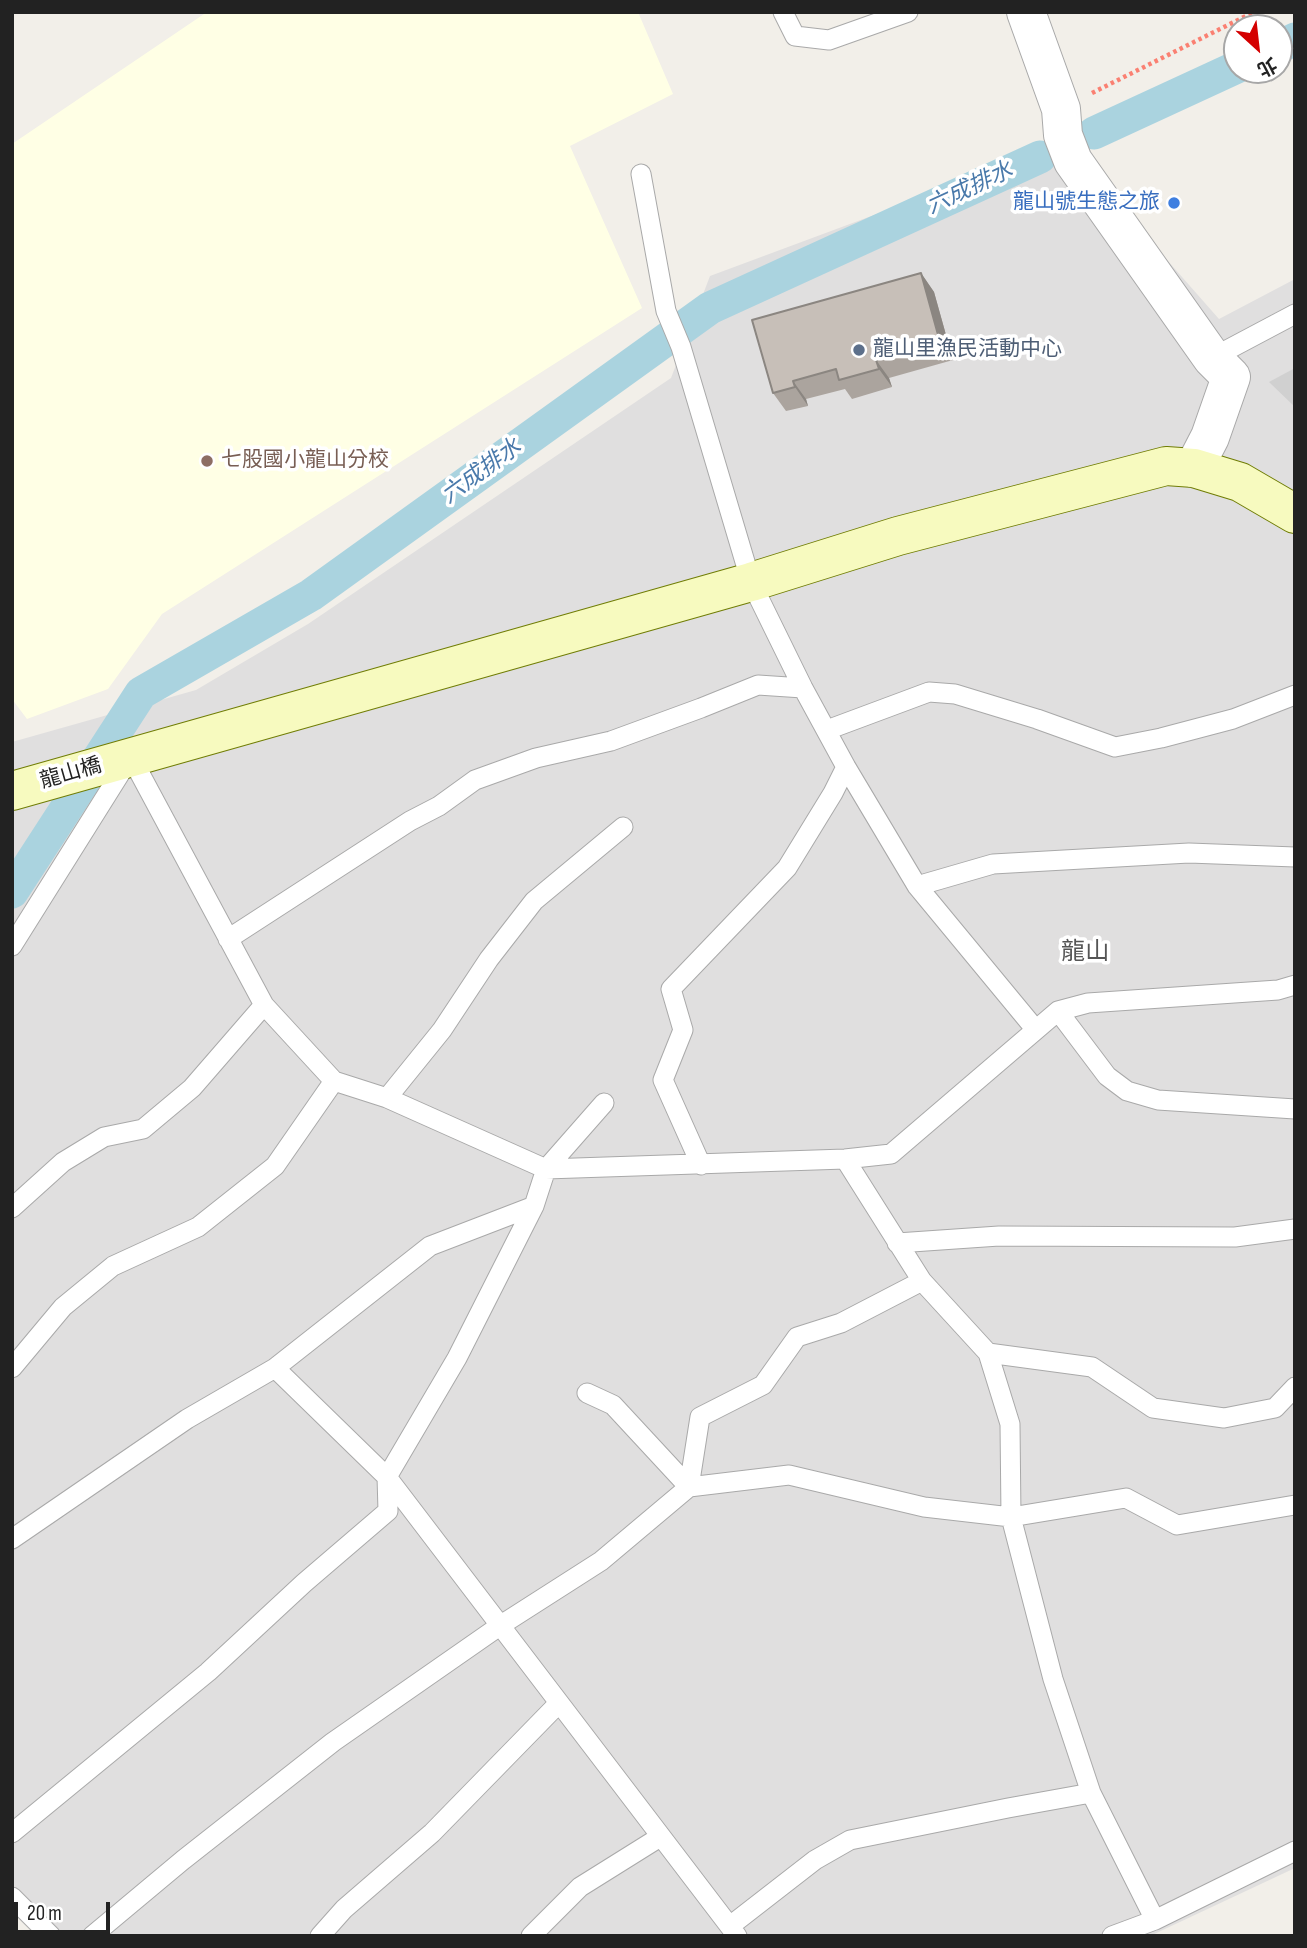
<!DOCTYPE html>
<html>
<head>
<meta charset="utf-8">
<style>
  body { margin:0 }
  #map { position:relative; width:1307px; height:1948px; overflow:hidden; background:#f2efe9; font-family:"Sofia Sans Condensed","Noto Sans TC",sans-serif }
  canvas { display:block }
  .frame { position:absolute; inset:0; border:14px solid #222; pointer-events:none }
  .north { position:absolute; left:1223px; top:14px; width:70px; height:70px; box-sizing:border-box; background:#fff; border:2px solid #a7a7a7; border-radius:50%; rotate:153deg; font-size:19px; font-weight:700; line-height:28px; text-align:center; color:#222 }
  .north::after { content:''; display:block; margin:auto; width:24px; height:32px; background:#d40000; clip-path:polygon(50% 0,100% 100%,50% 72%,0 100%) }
  .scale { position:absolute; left:14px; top:1902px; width:96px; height:32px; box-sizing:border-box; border:4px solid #222; border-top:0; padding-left:9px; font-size:21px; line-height:24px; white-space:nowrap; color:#222; -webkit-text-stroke:5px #fff; paint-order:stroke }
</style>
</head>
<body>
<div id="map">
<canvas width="1307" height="1948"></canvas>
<div class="frame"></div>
<div class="north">北</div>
<div class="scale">20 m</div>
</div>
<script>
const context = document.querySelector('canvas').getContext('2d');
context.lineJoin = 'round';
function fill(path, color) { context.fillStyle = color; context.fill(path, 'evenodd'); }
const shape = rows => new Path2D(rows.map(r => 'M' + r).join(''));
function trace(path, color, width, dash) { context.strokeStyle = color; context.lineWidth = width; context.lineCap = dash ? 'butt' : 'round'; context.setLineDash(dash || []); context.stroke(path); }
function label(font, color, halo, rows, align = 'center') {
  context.font = font + ' "Sofia Sans Condensed","Noto Sans TC",sans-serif'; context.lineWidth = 7; context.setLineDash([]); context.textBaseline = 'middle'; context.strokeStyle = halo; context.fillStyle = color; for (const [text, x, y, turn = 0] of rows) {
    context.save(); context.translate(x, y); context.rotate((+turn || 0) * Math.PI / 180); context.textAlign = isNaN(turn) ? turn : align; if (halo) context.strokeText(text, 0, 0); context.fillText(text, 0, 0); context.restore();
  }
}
fill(shape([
  [1065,144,1219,319,1295,279,1295,1868,1150,1936,70,1936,12,1907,12,742,196,690,308,624,671,378,710,276]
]), '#e0dfdf');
fill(shape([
  [207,12,638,12,673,94,570,146,642,308,162,614,108,689,27,719,12,699,12,144]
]), '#ffffe5');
fill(shape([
  [1295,368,1295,407,1269,382]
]), '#d0d0d0');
trace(shape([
  [1279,47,1295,39],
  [1094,133,1237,67],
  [12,892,141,693,311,595,710,308,1040,157]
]), '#aad3df', 33);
const service = shape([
  [783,12,795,36,829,40,908,12],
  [641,174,666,311,681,347,751,582,803,688,846,767,917,886,1036,1030],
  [1212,358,1295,314],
  [827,730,929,692,955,694,1037,719,1115,747,1161,738,1233,719,1295,695],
  [131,757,264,1005,334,1081,387,1098,546,1169,845,1159,891,1154,1058,1011,1088,1003,1278,990,1295,985],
  [917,886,993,864,1189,853,1295,857],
  [228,939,410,821,439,806,475,780,536,758,611,741,701,708,758,685,803,688],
  [12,946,128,761],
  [1058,1011,1107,1076,1127,1091,1158,1100,1295,1109],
  [387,1098,442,1030,489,959,534,901,623,827],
  [845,1159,922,1281,988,1353,1010,1424,1011,1517,1053,1679,1091,1793,1155,1920],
  [701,1165,663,1080,683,1030,671,989,787,868,833,793,846,767],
  [12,1208,63,1162,104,1137,143,1129,192,1088,264,1005],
  [897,1243,999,1236,1235,1237,1295,1229],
  [988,1353,1092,1367,1153,1408,1224,1418,1275,1408,1295,1387],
  [12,1368,63,1307,113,1266,198,1227,275,1166,334,1081],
  [275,1368,387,1477,737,1936],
  [587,1393,613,1405,689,1487,700,1417,763,1385,797,1337,841,1323,922,1281],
  [12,1539,187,1419,275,1368,430,1246,534,1206],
  [12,1833,208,1672,304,1583,388,1511,387,1477,457,1358,534,1206,546,1169,604,1103],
  [12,1897,51,1936],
  [730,1926,815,1860,850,1840,1008,1808,1091,1793],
  [92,1936,183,1860,333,1742,501,1625,601,1561,689,1487,789,1475,924,1507,1011,1517,1126,1498,1177,1525,1295,1505],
  [320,1936,344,1909,432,1833,559,1703],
  [531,1936,580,1887,660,1837],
  [1112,1936,1155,1920,1295,1851]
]);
const tertiary = shape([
  [1026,12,1061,109,1063,135,1073,161,1212,358,1231,377,1210,437,1194,468]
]);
const secondary = shape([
  [12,791,751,582,898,536,1166,466,1194,468,1240,482,1295,514]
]);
trace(service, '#a9a9a9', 21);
trace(tertiary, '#a9a9a9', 40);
trace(secondary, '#707d05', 40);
trace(shape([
  [1092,93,1254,12]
]), '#fa8072', 4.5, [3.5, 3.5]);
trace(service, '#fff', 19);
trace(tertiary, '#fff', 38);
trace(secondary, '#f7fabf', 38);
fill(shape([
  [921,273,934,292,953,360,889,378,892,387,852,399,845,389,806,399,808,406,786,411,773,393]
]), '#aba49e');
fill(shape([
  [921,273,934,292,953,360,940,342],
  [876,360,889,378,892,387,879,369],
  [793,381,806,399,808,406,795,387]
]), '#8b8681');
const building = shape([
  [921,273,940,342,876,360,879,369,839,380,836,369,793,381,795,387,773,393,752,320,921,273]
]);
fill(building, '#c7bfb8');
trace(building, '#8b8681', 2);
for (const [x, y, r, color] of [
  [1174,203,7,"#3f7fe0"],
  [859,350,7,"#5c6f8a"],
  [207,461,7,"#8d6e63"]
]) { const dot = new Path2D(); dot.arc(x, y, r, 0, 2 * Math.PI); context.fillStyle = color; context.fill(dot); trace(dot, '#fff', 2.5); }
label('21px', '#366cbe', '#fff', [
  ["龍山號生態之旅",1160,203]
], 'right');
label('21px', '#4e5e75', '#fff', [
  ["龍山里漁民活動中心",873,350]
], 'left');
label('21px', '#785e54', '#fff', [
  ["七股國小龍山分校",221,461]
], 'left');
label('21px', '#222', '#fff', [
  ["龍山橋",71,774,-16]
]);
label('italic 23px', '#4a7aab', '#fff', [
  ["六成排水",970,189,-25],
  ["六成排水",482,472,-36]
]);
label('24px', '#555', '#fff', [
  ["龍山",1085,953]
]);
</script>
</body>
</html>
